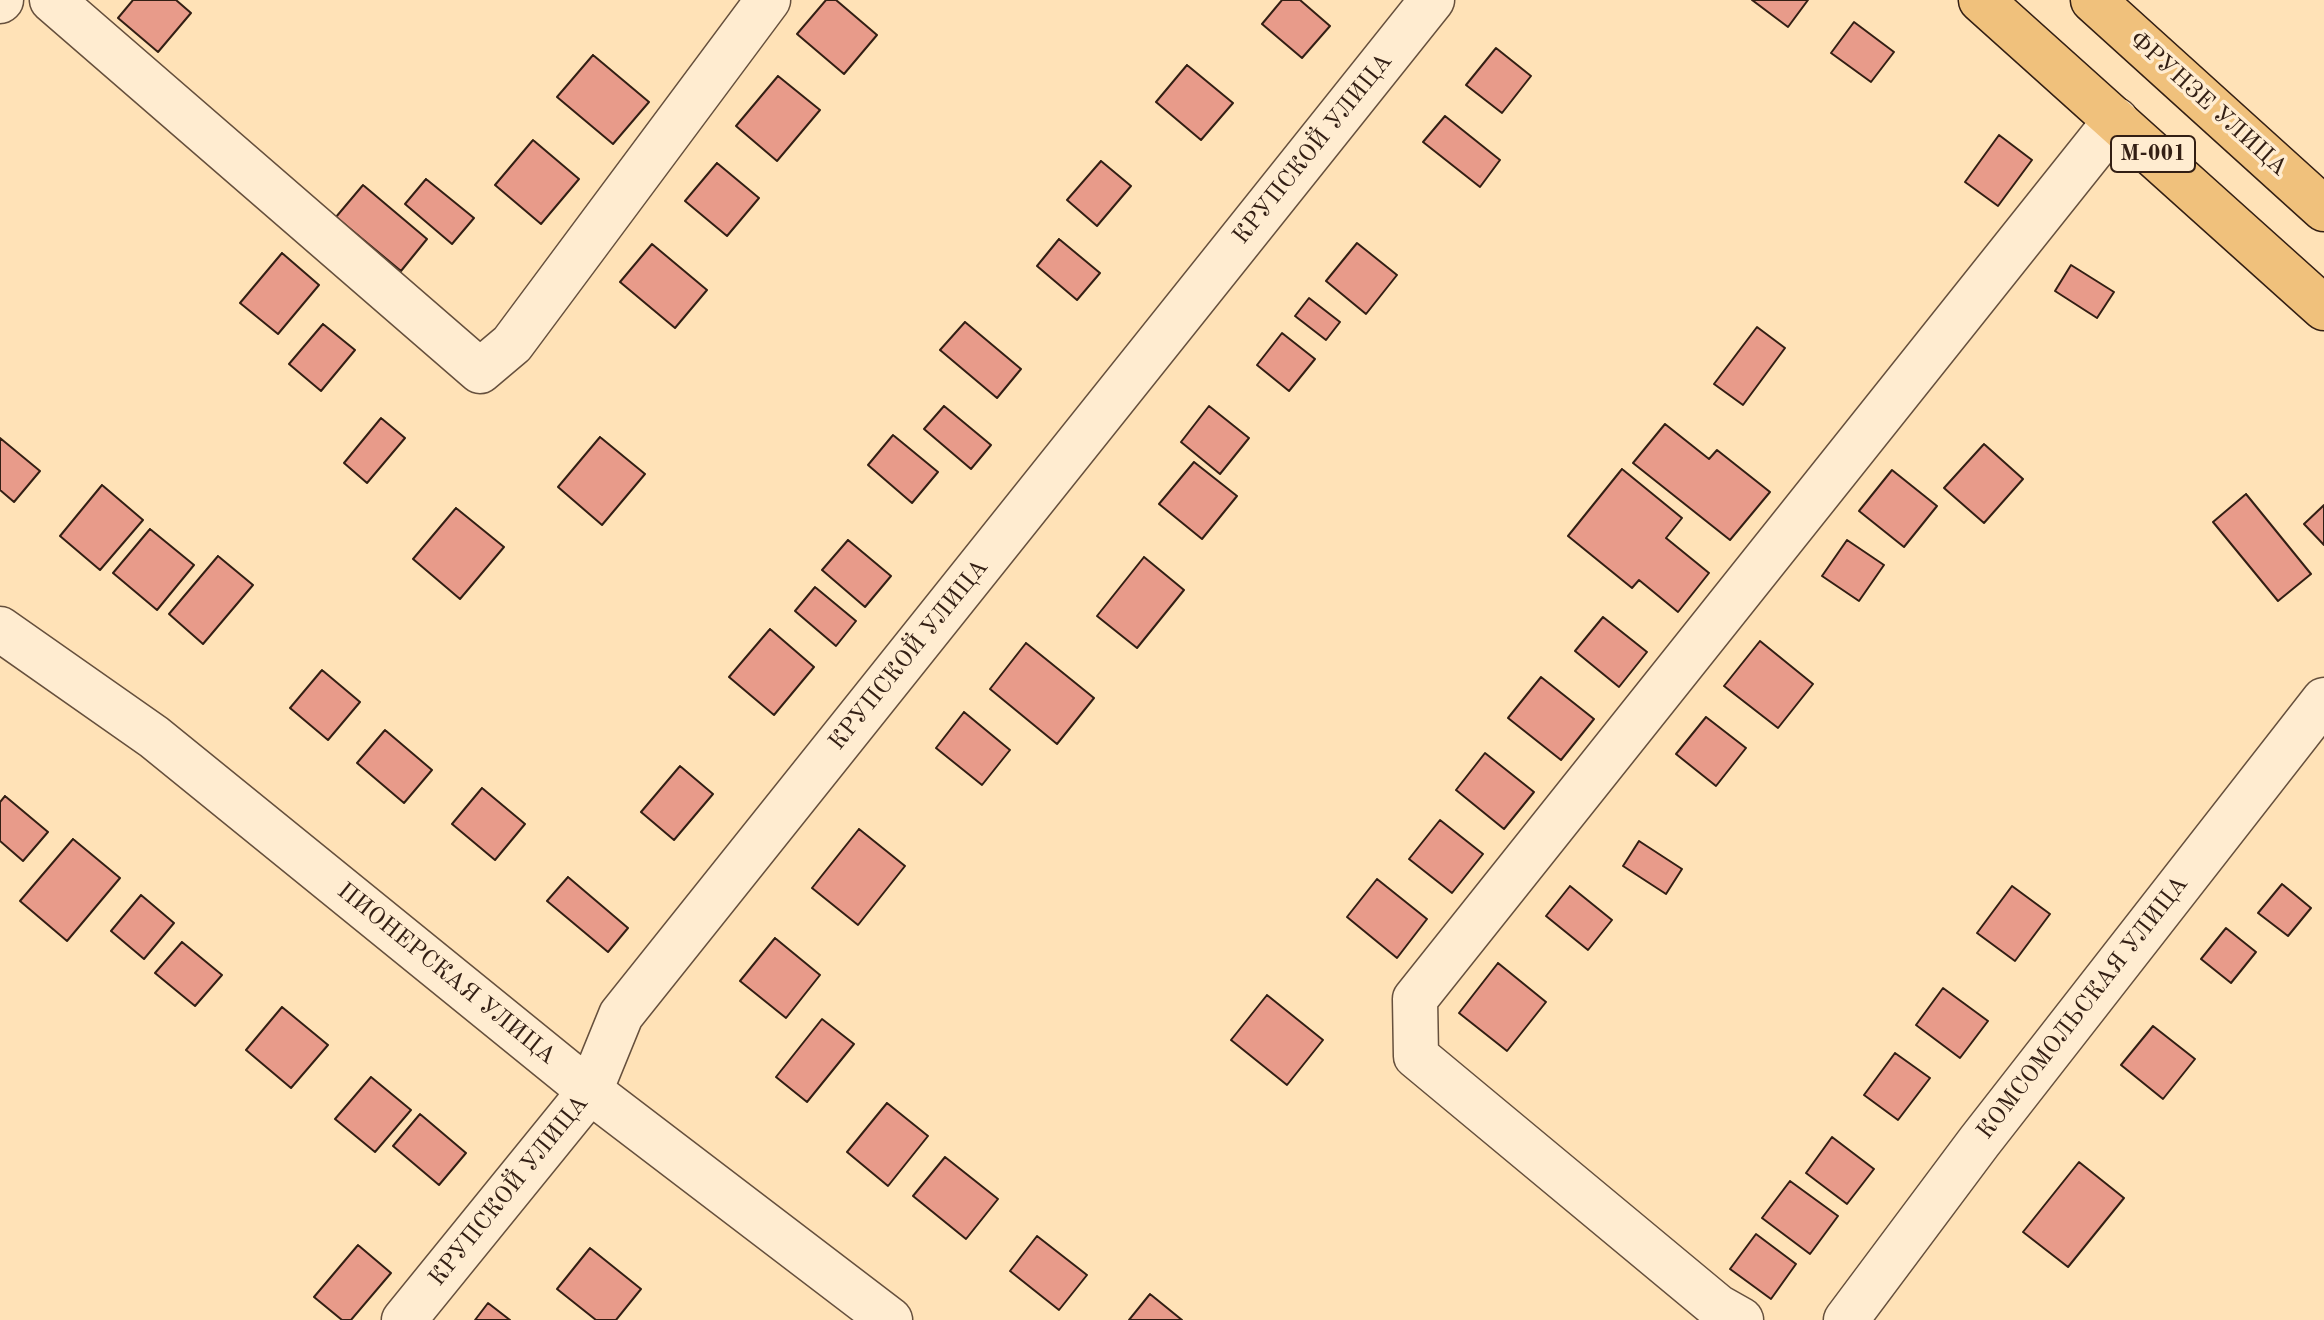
<!DOCTYPE html>
<html>
<head>
<meta charset="utf-8">
<style>
  body { margin:0 }
  canvas { display:block; background:#ffe2b7 }
</style>
</head>
<body>
<canvas width="2324" height="1320"></canvas>
<script>
const context = document.querySelector('canvas').getContext('2d');
context.lineJoin = 'round';
function fill(path, color) { context.fillStyle = color; context.fill(path, 'evenodd'); }
const shape = rows => new Path2D(rows.map(r => 'M' + r).join(''));
function trace(path, color, width, dash) { context.strokeStyle = color; context.lineWidth = width; context.lineCap = dash ? 'butt' : 'round'; context.setLineDash(dash || []); context.stroke(path); }
function label(font, color, halo, rows, align = 'center') {
  context.font = font + ' "Old Standard TT",serif'; context.lineWidth = 7; context.setLineDash([]); context.textBaseline = 'middle'; context.strokeStyle = halo; context.fillStyle = color; for (const [text, x, y, turn = 0] of rows) {
    context.save(); context.translate(x, y); context.rotate((+turn || 0) * Math.PI / 180); context.textAlign = isNaN(turn) ? turn : align; if (halo) context.strokeText(text, 0, 0); context.fillText(text, 0, 0); context.restore();
  }
}
const building = shape([
  [133,0,176,0,191,13,158,52,118,18,133,0],
  [826,0,836,0,877,35,844,74,797,34,826,0],
  [1282,0,1300,0,1330,26,1302,58,1262,24,1282,0],
  [1752,0,1808,0,1788,27,1752,0],
  [1854,22,1894,52,1871,82,1831,53,1854,22],
  [1496,48,1531,76,1502,113,1466,85,1496,48],
  [593,55,649,102,613,144,557,97,593,55],
  [1187,65,1233,103,1201,140,1156,102,1187,65],
  [778,76,820,110,777,161,736,126,778,76],
  [1445,116,1500,160,1480,187,1423,142,1445,116],
  [1999,135,2032,160,1998,206,1965,182,1999,135],
  [533,140,579,179,541,224,495,185,533,140],
  [1101,161,1131,186,1097,226,1067,200,1101,161],
  [717,163,759,198,727,236,685,201,717,163],
  [426,179,474,218,452,244,405,204,426,179],
  [363,185,427,239,401,271,336,217,363,185],
  [1059,239,1100,273,1077,300,1037,266,1059,239],
  [1357,243,1397,275,1366,314,1326,281,1357,243],
  [652,244,707,290,675,328,620,282,652,244],
  [282,253,319,285,278,334,240,303,282,253],
  [2071,265,2114,292,2097,318,2055,291,2071,265],
  [1309,298,1340,322,1326,340,1295,316,1309,298],
  [965,322,1021,369,997,398,940,350,965,322],
  [323,324,355,350,321,391,289,364,323,324],
  [1757,327,1785,348,1743,405,1714,384,1757,327],
  [1282,333,1315,359,1289,391,1257,365,1282,333],
  [944,406,991,445,971,469,924,429,944,406],
  [1209,406,1249,438,1220,474,1181,442,1209,406],
  [381,418,405,438,367,483,344,463,381,418],
  [1665,424,1709,459,1717,450,1770,492,1730,540,1633,463,1665,424],
  [893,435,938,472,912,503,868,465,893,435],
  [600,437,645,474,602,525,558,487,600,437],
  [0,438,40,471,14,502,0,490,0,438],
  [1984,444,2023,479,1984,523,1944,488,1984,444],
  [1194,462,1237,496,1202,539,1159,504,1194,462],
  [1622,469,1682,518,1666,538,1709,573,1678,612,1639,580,1632,588,1568,536,1622,469],
  [1892,470,1937,506,1904,547,1859,511,1892,470],
  [102,485,143,520,100,570,60,536,102,485],
  [2246,494,2311,574,2278,601,2213,522,2246,494],
  [2324,505,2324,545,2304,524,2324,505],
  [456,508,504,547,460,599,413,559,456,508],
  [150,529,194,565,157,610,113,573,150,529],
  [848,540,891,576,865,607,822,570,848,540],
  [1847,540,1884,565,1859,601,1822,576,1847,540],
  [218,556,253,585,203,644,169,614,218,556],
  [1144,557,1184,590,1137,648,1097,616,1144,557],
  [815,587,856,621,836,646,795,611,815,587],
  [1603,617,1647,652,1619,687,1575,651,1603,617],
  [770,629,814,667,774,715,729,677,770,629],
  [1760,641,1813,684,1778,728,1724,686,1760,641],
  [1026,643,1094,698,1057,744,990,689,1026,643],
  [322,670,360,702,328,740,290,708,322,670],
  [1541,677,1594,719,1561,760,1508,718,1541,677],
  [964,712,1010,750,982,785,936,748,964,712],
  [1706,717,1746,748,1716,786,1676,754,1706,717],
  [385,730,432,770,404,803,357,763,385,730],
  [1485,753,1534,792,1504,829,1456,790,1485,753],
  [680,766,713,794,674,840,641,812,680,766],
  [482,788,525,824,495,860,452,824,482,788],
  [5,796,48,832,23,861,0,841,0,802,5,796],
  [1440,820,1483,854,1452,893,1409,859,1440,820],
  [859,829,905,866,858,925,812,888,859,829],
  [73,839,120,878,67,941,20,901,73,839],
  [1639,841,1682,869,1666,894,1623,866,1639,841],
  [568,877,628,928,608,952,547,901,568,877],
  [1377,879,1427,919,1397,958,1347,917,1377,879],
  [2282,884,2311,908,2288,936,2258,913,2282,884],
  [1570,886,1612,920,1588,950,1546,916,1570,886],
  [2012,886,2050,914,2015,961,1977,933,2012,886],
  [141,895,174,923,144,959,111,931,141,895],
  [2226,928,2256,952,2231,983,2201,959,2226,928],
  [775,938,820,975,786,1018,740,981,775,938],
  [182,942,222,975,195,1006,155,973,182,942],
  [1498,963,1546,1002,1507,1051,1459,1013,1498,963],
  [1943,988,1988,1021,1960,1058,1916,1025,1943,988],
  [1267,995,1323,1040,1287,1085,1231,1040,1267,995],
  [282,1007,328,1045,291,1088,246,1050,282,1007],
  [822,1019,854,1044,807,1102,776,1077,822,1019],
  [2153,1026,2195,1059,2163,1099,2121,1065,2153,1026],
  [1895,1053,1930,1078,1898,1120,1864,1095,1895,1053],
  [371,1077,411,1110,375,1152,335,1119,371,1077],
  [887,1103,928,1136,888,1186,847,1152,887,1103],
  [420,1114,466,1153,439,1185,393,1146,420,1114],
  [1832,1137,1874,1169,1847,1204,1806,1173,1832,1137],
  [945,1157,998,1199,966,1239,913,1196,945,1157],
  [2079,1162,2124,1198,2068,1267,2023,1232,2079,1162],
  [1790,1181,1838,1216,1810,1254,1762,1218,1790,1181],
  [1756,1234,1796,1264,1771,1299,1730,1269,1756,1234],
  [1037,1236,1087,1275,1059,1310,1010,1271,1037,1236],
  [358,1245,391,1273,351,1320,342,1320,314,1297,358,1245],
  [590,1248,641,1289,616,1320,596,1320,557,1289,590,1248],
  [1150,1294,1182,1320,1129,1320,1150,1294],
  [488,1303,510,1320,475,1320,488,1303]
]);
fill(building, '#e89b8a');
trace(building, '#331f14', 2);
const minor = shape([
  [52,0,480,371,512,344,768,0],
  [0,1,1,0],
  [0,629,154,737,590,1091,890,1320],
  [404,1320,590,1091,621,1015,1432,0],
  [1741,1320,1718,1307,1416,1056,1415,999,2116,120],
  [1846,1320,1979,1142,2324,700]
]);
const major = shape([
  [1981,0,2324,308],
  [2093,0,2324,209]
]);
trace(minor, '#66503d', 47);
trace(major, '#331f14', 47);
trace(minor, '#ffecd0', 44);
trace(major, '#f0c17c', 44);
for (const [x, y, w] of [
  [2153,154,84]
]) { const box = new Path2D(); box.roundRect(x - w / 2, y - 18, w, 36, 6); context.fillStyle = '#ffecd0'; context.fill(box); trace(box, '#331f14', 2); }
label('bold 22px', '#331f14', null, [
  ["M-001",2153,154]
]);
label('24px', '#331f14', '#ffecd0', [
  ["ФРУНЗЕ УЛИЦА",2208,104,42],
  ["КРУПСКОЙ УЛИЦА",1313,149,-51],
  ["КРУПСКОЙ УЛИЦА",909,655,-51],
  ["ПИОНЕРСКАЯ УЛИЦА",446,974,39],
  ["КОМСОМОЛЬСКАЯ УЛИЦА",2083,1008,-52],
  ["КРУПСКОЙ УЛИЦА",509,1191,-51]
]);
</script>
</body>
</html>
